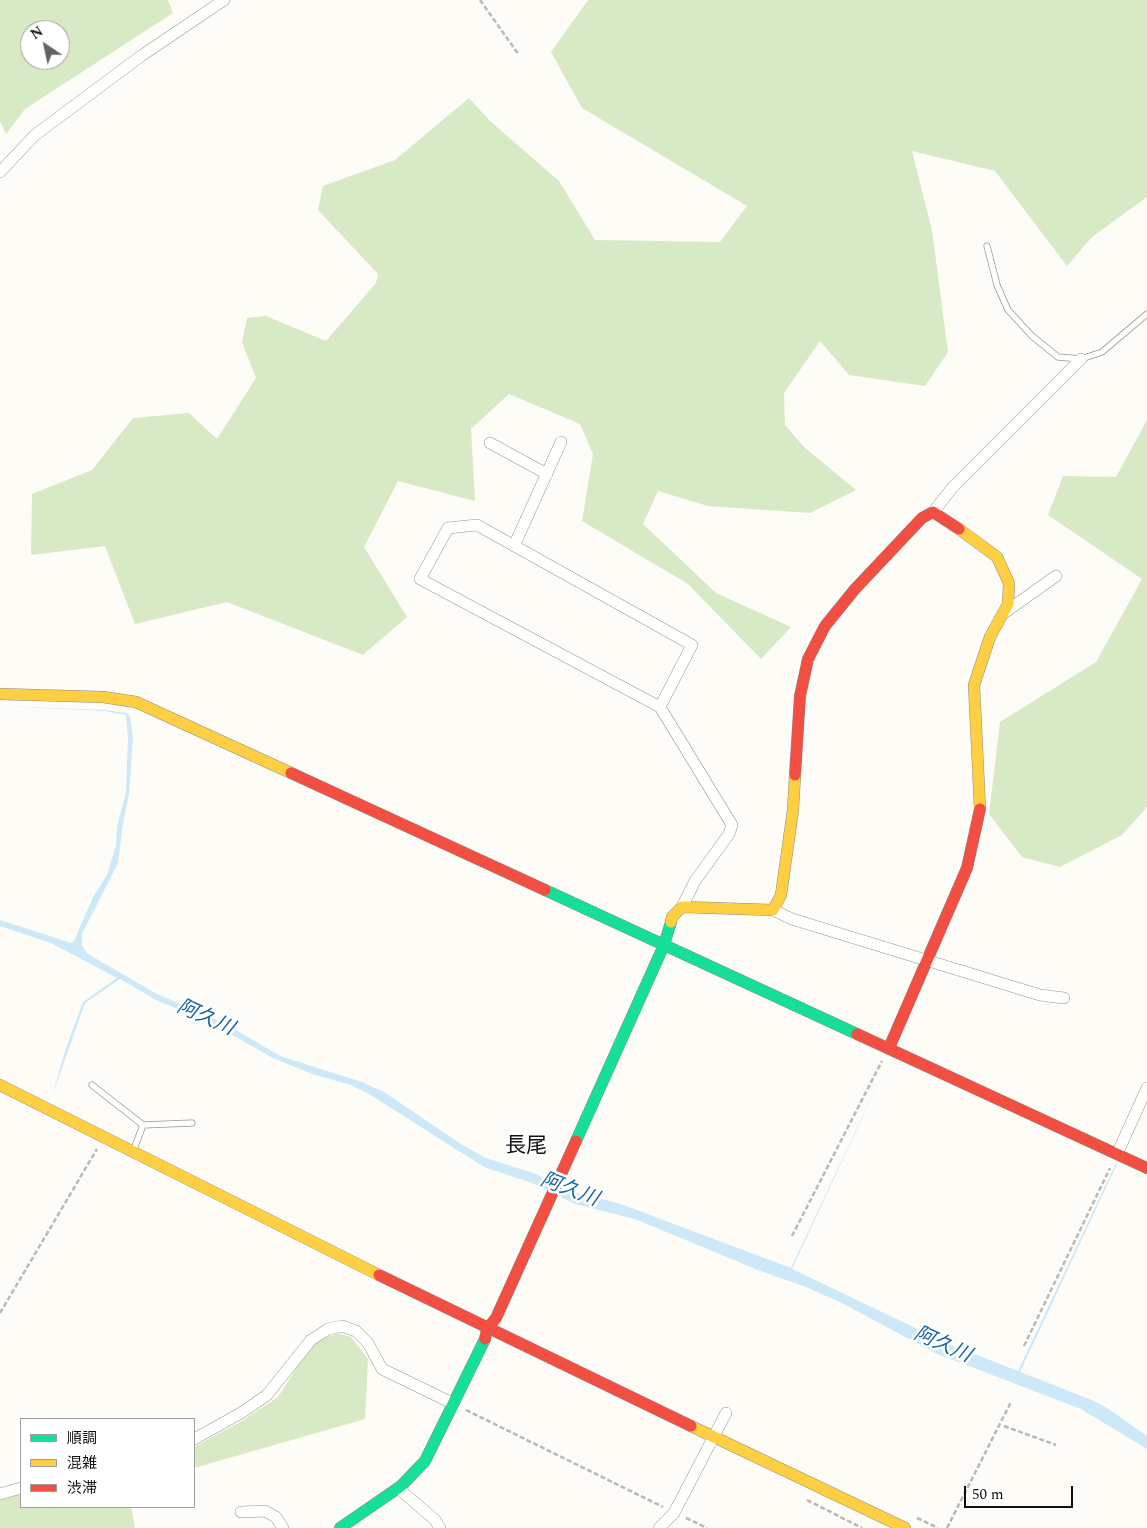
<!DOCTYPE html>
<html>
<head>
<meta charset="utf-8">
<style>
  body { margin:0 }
  #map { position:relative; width:1147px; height:1528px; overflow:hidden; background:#fdfcf7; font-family:Spectral,"Noto Sans JP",serif }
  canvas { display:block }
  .legend { position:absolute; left:20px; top:1418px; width:175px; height:90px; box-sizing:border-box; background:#fff; border:1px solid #a0a0a0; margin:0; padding:6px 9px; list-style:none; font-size:15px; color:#111 }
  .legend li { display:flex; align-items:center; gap:10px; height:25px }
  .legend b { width:25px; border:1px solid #a0a0a0 }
  .north { position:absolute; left:20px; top:20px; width:50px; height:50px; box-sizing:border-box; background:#fff; border:1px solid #a0a0a0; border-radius:50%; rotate:326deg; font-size:14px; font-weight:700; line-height:20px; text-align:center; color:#111 }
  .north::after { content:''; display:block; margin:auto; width:18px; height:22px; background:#646362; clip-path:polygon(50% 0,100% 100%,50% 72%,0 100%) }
  .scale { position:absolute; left:964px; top:1486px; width:109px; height:22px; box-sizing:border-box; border:2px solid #111; border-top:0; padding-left:6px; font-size:15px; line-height:18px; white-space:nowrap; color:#111; -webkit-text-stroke:4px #fff; paint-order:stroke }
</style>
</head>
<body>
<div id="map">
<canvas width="1147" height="1528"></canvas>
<ul class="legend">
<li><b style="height:6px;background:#16e098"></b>順調</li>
<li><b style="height:6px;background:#ffcf43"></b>混雑</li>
<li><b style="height:6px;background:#f24e42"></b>渋滞</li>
</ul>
<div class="north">N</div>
<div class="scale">50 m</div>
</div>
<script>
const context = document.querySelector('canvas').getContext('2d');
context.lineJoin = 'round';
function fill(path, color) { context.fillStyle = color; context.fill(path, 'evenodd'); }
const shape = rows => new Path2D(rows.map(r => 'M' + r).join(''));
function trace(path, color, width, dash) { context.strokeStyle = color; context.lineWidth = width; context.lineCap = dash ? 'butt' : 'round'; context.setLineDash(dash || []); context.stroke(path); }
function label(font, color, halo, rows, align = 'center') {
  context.font = font + ' Spectral,"Noto Sans JP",serif'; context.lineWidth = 5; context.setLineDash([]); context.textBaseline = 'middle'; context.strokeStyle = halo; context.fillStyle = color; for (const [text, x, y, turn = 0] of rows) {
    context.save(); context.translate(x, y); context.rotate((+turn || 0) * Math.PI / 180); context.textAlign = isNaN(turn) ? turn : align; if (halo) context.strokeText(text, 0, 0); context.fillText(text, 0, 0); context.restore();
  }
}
fill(shape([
  [0,0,168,0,173,13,25,109,6,134,0,121],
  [30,30,60,30,60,60,30,60],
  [588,0,1147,0,1147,197,1092,237,1067,266,995,171,912,151,932,230,948,352,925,386,849,375,820,341,784,393,785,425,804,447,856,490,810,513,708,506,658,491,643,524,716,593,791,627,761,659,688,584,582,521,593,454,580,424,509,394,471,429,475,501,398,481,364,547,407,617,363,655,227,602,135,624,105,546,31,555,32,494,92,470,133,418,189,413,217,439,256,378,242,342,247,318,266,316,326,341,376,283,378,274,318,210,323,186,395,160,469,98,490,121,559,181,595,240,720,242,747,206,582,108,551,52],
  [1147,420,1147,807,1122,835,1060,867,1022,857,989,814,1000,722,1096,662,1142,579,1048,515,1063,476,1116,477],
  [337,1333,351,1337,368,1359,365,1419,194,1468,194,1447,242,1421,278,1397,306,1353,318,1341],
  [21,1491,21,1507,131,1507,135,1528,0,1528,0,1496]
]), '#d8eac5');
fill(shape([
  [0,706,106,710,127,713,130,717,133,737,129,794,123,823,118,863,82,934,82,946,88,954,155,993,224,1023,280,1056,362,1082,384,1092,464,1146,486,1158,536,1174,566,1190,621,1204,791,1268,890,1058,792,1269,951,1345,1018,1371,1116,1163,1117,1164,1020,1372,1092,1400,1107,1408,1147,1436,1147,1449,1081,1409,935,1353,842,1303,806,1287,758,1270,635,1219,575,1204,532,1183,484,1167,369,1094,351,1085,312,1074,271,1057,208,1021,158,1001,120,979,85,1003,52,1096,66,1048,83,1002,117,978,53,944,0,926,0,920,71,943,74,941,93,897,107,875,116,846,117,827,126,792,128,737,126,715,105,711]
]), '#cde8f7');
const lane = shape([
  [987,246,997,285,1008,310,1032,336,1058,357,1081,359,1102,352,1147,314],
  [92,1085,143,1125,192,1123],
  [134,1149,143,1125]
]);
const street = shape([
  [0,172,35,135,141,56,224,0],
  [490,443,547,474],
  [933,512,953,487,1081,359],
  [514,546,561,442],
  [1004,613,1056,576],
  [660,707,420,579,448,528,477,525,692,645,660,707,732,825,729,834,695,881,682,907],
  [773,910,792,919,1040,995,1064,998],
  [1117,1154,1147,1088],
  [194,1439,241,1413,267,1395,311,1340,328,1329,342,1326,356,1331,368,1343,382,1369,452,1403],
  [398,1488,435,1520,440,1528],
  [0,1494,21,1488],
  [241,1512,265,1511,276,1517,283,1528],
  [659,1528,674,1513,726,1413]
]);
const fast = shape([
  [545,890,857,1034],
  [576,1141,664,945,671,922],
  [340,1528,401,1486,425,1461,485,1339]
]);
const slow = shape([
  [959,529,997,557,1009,583,1008,604,990,637,974,685,980,809],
  [0,694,103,697,136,702,291,773],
  [671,922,672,917,682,907,773,910,781,895,793,810,795,775],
  [0,1085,379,1275],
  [691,1426,905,1528]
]);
const jam = shape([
  [291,773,545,890],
  [795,775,800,696,808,659,825,626,855,589,922,518,933,512,959,529],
  [857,1034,1147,1168],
  [889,1048,967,868,980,809],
  [379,1275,691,1426],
  [485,1339,487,1329,496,1318,576,1141]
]);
trace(lane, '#979795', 7);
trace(street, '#979795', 12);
trace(fast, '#8e8d8b', 12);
trace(slow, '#8e8d8b', 12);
trace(jam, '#8e8d8b', 12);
trace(shape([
  [480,0,519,55],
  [792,1236,882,1061],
  [0,1313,97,1149],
  [1024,1346,1110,1168],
  [466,1410,663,1507],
  [1004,1426,1056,1445],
  [807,1500,862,1528],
  [686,1518,707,1528],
  [917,1518,938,1528],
  [947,1528,1011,1402]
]), '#b9b9b8', 2.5, [5, 2.5]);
trace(lane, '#fffffe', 5.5);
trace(street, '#fffffe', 11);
trace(fast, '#16e098', 11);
trace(slow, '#ffcf43', 11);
trace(jam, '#f24e42', 11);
label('italic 20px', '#1768a6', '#fff', [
  ["阿久川",205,1019,24],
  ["阿久川",569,1191,21],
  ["阿久川",942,1346,24]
]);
label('21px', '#111', '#fff', [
  ["長尾",526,1148]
]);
</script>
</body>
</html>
